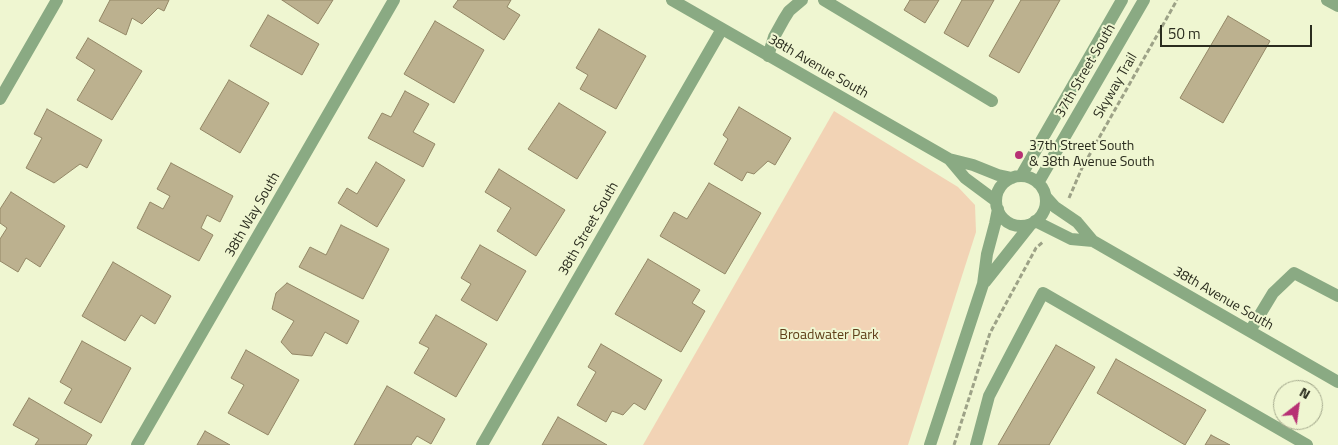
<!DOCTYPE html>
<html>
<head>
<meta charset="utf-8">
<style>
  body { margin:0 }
  #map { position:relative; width:1338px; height:445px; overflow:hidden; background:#eff6d1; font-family:"Titillium Web",sans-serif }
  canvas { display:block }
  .north { position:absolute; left:1273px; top:380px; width:50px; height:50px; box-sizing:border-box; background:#eff6d1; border:1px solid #a1a68a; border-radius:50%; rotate:30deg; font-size:14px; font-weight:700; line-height:20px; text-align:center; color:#2b2d1f }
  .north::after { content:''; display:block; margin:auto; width:18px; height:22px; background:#b73174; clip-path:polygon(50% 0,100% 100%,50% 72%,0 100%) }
  .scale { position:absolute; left:1160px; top:25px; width:152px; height:22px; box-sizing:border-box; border:2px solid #2b2d1f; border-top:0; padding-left:6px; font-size:15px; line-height:18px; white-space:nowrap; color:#2b2d1f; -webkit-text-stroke:4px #eff6d1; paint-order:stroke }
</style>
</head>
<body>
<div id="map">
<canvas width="1338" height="445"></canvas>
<div class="north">N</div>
<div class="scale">50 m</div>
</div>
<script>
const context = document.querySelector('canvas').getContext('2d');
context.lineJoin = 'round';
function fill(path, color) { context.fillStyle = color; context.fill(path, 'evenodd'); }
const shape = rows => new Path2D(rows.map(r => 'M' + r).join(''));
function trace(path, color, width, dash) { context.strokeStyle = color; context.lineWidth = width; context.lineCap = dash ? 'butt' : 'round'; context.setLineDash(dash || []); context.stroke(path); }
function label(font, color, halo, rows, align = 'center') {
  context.font = font + ' "Titillium Web",sans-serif'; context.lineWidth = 4; context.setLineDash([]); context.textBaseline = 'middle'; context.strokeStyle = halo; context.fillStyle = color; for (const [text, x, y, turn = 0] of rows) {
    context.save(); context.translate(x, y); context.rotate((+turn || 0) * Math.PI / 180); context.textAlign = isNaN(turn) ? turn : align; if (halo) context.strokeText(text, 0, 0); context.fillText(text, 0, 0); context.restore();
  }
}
fill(shape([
  [834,111,958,187,975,205,976,232,908,445,643,445]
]), '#f2d3b5');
const building = shape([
  [110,0,169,0,164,11,158,8,142,24,132,18,126,35,99,21,110,0],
  [282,0,333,0,318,24,282,0],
  [458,0,511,0,507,7,520,15,504,40,453,7,458,0],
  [910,0,939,0,925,23,904,10,910,0],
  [962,0,994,0,968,47,944,33,962,0],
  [1021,0,1060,0,1019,73,989,56,1021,0],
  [268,15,319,44,302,75,250,46,268,15],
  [1228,16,1270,41,1223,123,1180,98,1228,16],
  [435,21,484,50,454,103,404,74,435,21],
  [599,29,646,56,616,109,580,89,588,75,576,68,599,29],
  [88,38,142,71,112,120,77,100,95,70,76,58,88,38],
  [229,80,269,103,240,153,200,129,229,80],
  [405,91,429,104,413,132,435,144,423,167,368,138,382,113,391,117,405,91],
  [559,103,606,132,577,179,528,149,559,103],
  [739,107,791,138,775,165,768,161,754,174,747,172,742,181,714,164,728,139,723,135,739,107],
  [47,109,102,140,87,168,80,164,54,183,26,168,42,138,34,134,47,109],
  [376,162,405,180,377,227,338,203,347,188,357,194,376,162],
  [171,163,233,196,220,222,207,215,201,228,213,235,199,261,137,228,150,202,163,209,170,196,157,189,171,163],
  [499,169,565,210,536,256,497,231,511,208,485,192,499,169],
  [709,183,761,213,725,274,660,236,674,212,687,219,709,183],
  [11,192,65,226,40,267,26,258,18,272,0,261,0,239,7,228,0,223,0,209,11,192],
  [341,225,389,249,363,299,299,267,310,247,326,255,341,225],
  [480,245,526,271,497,321,461,300,471,284,461,278,480,245],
  [648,259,700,290,692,303,705,311,681,352,615,314,648,259],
  [113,262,171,296,155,324,141,315,125,341,82,316,113,262],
  [287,283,359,321,347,344,325,332,312,356,292,354,281,342,294,321,272,309,276,293,287,283],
  [436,315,487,344,456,397,414,373,429,348,419,343,436,315],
  [82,341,131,368,101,423,64,403,72,389,60,382,82,341],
  [601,344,662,380,645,410,634,403,623,415,612,411,606,422,577,405,596,372,588,367,601,344],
  [1056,345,1095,367,1049,445,998,445,1056,345],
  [246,350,299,380,268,435,228,413,244,385,231,378,246,350],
  [1116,359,1206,410,1185,445,1097,393,1116,359],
  [387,386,445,419,431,444,417,436,411,445,354,445,387,386],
  [29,398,92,435,86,445,35,445,39,439,13,425,29,398],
  [558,417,607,445,542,445,558,417],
  [205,431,230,445,197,445,205,431],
  [1211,435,1230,445,1205,445,1211,435]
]);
fill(building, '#bcb18f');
trace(building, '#938766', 1);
trace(shape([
  [1069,198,1082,168,1177,0],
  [954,445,990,333,1036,248,1044,241]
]), '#9da287', 3, [5, 2.5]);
trace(shape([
  [672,0,949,159,973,165,998,175,1012,178],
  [824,0,992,101],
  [1327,0,1338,6],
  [768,56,774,37,784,19,789,11,802,0],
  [0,99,57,0],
  [949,159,965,178,996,201],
  [1021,176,1122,0],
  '996 201a25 25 0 1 1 50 0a25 25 0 1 1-50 0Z',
  [1038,183,1144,0],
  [1046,197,1055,207,1077,222,1093,241,1338,382],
  [1035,221,1071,239,1093,241],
  [985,282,1031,224],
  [1250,331,1273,293,1294,273,1338,296],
  [137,445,394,0],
  [482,445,722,29],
  [930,445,983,284,987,254,995,224,998,209],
  [976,445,989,396,1043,293,1307,445]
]), '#8aaa83', 12);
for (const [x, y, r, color] of [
  [1019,155,5,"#b73174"]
]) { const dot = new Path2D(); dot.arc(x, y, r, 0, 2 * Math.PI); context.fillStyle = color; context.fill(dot); trace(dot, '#eff6d1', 2); }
label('14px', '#2b2d1f', '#eff6d1', [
  ["38th Avenue South",818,67,30],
  ["37th Street South",1086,71,-60],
  ["Skyway Trail",1116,86,-60],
  ["38th Way South",253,215,-60],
  ["38th Street South",589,229,-60],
  ["38th Avenue South",1223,299,30]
]);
label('14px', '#2b2d1f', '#eff6d1', [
  ["37th Street South",1029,147],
  ["& 38th Avenue South",1029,163]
], 'left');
label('14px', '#5f3f19', '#eff6d1', [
  ["Broadwater Park",829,336]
]);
</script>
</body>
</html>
